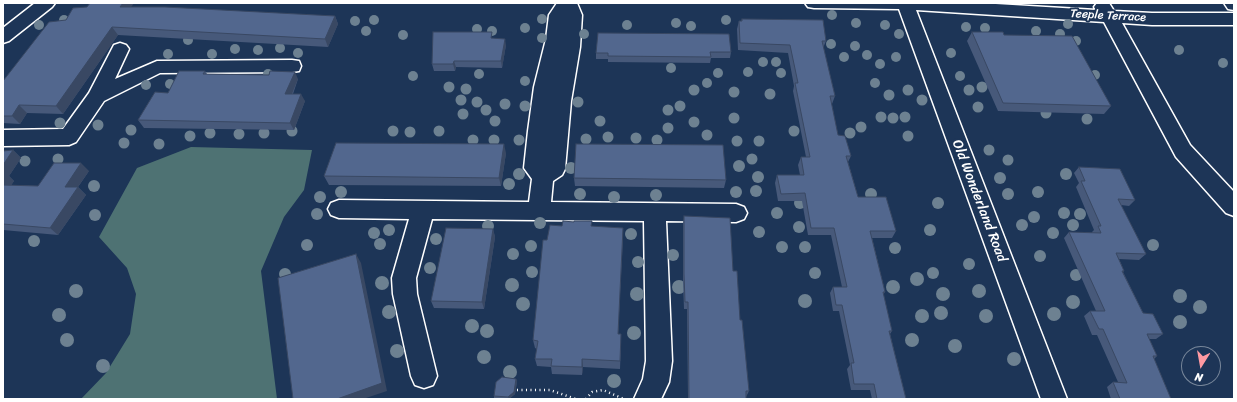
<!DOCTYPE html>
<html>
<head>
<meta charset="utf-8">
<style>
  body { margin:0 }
  #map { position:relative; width:1237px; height:402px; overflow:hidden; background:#1d3557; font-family:Sriracha,sans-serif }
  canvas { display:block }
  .frame { position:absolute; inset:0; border:4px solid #fff; pointer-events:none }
  .north { position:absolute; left:1181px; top:346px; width:40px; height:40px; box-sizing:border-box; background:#1d3557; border:1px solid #77869a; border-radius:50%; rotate:191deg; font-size:11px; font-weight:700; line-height:16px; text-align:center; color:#fff }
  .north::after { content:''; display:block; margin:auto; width:14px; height:18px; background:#ff9aa2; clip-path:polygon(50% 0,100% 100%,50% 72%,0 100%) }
</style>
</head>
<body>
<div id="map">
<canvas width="1237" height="402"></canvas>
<div class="frame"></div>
<div class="north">N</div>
</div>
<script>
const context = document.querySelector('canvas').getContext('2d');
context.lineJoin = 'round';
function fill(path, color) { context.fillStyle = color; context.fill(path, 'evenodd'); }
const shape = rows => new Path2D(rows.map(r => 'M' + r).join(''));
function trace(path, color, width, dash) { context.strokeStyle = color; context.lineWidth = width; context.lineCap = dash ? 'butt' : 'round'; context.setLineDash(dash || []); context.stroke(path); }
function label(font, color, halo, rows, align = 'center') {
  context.font = font + ' Sriracha,sans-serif'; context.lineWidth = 4; context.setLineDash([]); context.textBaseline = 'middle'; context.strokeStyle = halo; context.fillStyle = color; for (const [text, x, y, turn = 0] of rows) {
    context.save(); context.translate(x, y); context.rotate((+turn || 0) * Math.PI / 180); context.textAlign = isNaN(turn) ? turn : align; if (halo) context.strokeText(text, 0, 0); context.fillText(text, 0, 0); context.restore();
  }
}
fill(shape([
  [191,147,312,150,304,190,284,217,261,271,277,399,81,399,106,373,130,334,136,294,127,268,99,237,137,168]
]), '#4e7273');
const minor = shape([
  [35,3,55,3,52,7,9,41,3,43,3,28,35,3],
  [557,3,577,3,582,15,580,47,571,101,565,169,562,175,553,181,551,202,736,204,744,207,747,213,744,219,736,222,666,221,672,361,669,382,661,399,634,399,643,379,646,361,644,221,432,219,416,278,417,294,437,376,433,385,424,388,415,385,411,376,393,294,392,278,409,219,339,218,331,215,328,209,331,203,339,200,529,202,532,179,524,168,528,131,534,87,546,39,549,15,557,3],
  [805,3,979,3,1096,10,1094,7,1097,3,1109,3,1114,11,1152,13,1234,13,1234,25,1152,25,1122,23,1190,145,1234,192,1234,216,1226,213,1176,157,1104,22,916,10,1067,399,1041,399,899,9,814,8,808,7,805,3],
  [120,43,126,45,129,49,115,79,157,61,292,60,299,61,301,66,299,71,292,72,160,73,104,101,76,142,69,145,3,146,3,130,63,129,89,93,114,45,120,43]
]);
const major = shape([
  [1224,3,1234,3,1234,10,1228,9,1224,3]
]);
trace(minor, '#fff', 3);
trace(major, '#fff', 3);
trace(shape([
  [517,390,550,390,576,399],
  [586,399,592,392,603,390,624,399]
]), '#fff', 2.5, [1, 3.5]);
fill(minor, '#1d3557');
fill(major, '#1d3557');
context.fillStyle = '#6d8191';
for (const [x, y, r] of [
  [832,15,5],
  [542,19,5],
  [64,20,5],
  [374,20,5],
  [726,20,5],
  [355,21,5],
  [676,23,5],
  [856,23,5],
  [1068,24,5],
  [39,25,5],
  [627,25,5],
  [885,25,5],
  [691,26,5],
  [966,27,5],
  [525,28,5],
  [985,28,5],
  [477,29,5],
  [366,31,5],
  [492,31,5],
  [1036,31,5],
  [584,34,5],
  [899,34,5],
  [1060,34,5],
  [403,35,5],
  [542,38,5],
  [188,40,5],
  [1076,41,5],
  [831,44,5],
  [855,46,5],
  [280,48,5],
  [235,49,5],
  [258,50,5],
  [1179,50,5],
  [298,53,5],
  [951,53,5],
  [168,54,5],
  [212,54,5],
  [867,55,5],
  [844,57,5],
  [896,57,5],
  [763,62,5],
  [776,62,5],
  [1223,63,5],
  [880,64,5],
  [671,68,5],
  [748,72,5],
  [718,73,5],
  [781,73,5],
  [268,74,5],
  [479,74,5],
  [1095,75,5],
  [413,76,5],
  [960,76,5],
  [525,81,5],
  [707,83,5],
  [875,83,5],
  [170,84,5],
  [146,85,5],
  [449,87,5.5],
  [982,87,5.5],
  [466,89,5.5],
  [694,90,5.5],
  [908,90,5.5],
  [969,90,5.5],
  [734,92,5.5],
  [770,94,5.5],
  [889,95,5.5],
  [461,100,5.5],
  [922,100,5.5],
  [477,102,5.5],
  [578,102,5.5],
  [505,104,5.5],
  [525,106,5.5],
  [680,106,5.5],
  [978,107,5.5],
  [486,110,5.5],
  [668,110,5.5],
  [1046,113,5.5],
  [463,114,5.5],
  [881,117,5.5],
  [905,117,5.5],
  [734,118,5.5],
  [893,118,5.5],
  [1087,119,5.5],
  [495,121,5.5],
  [600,121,5.5],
  [694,122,5.5],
  [60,123,5.5],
  [98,125,5.5],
  [861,127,5.5],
  [668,128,5.5],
  [131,130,5.5],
  [292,131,5.5],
  [393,131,5.5],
  [439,131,5.5],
  [794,131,5.5],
  [410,132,5.5],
  [210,133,5.5],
  [264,133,5.5],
  [850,133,5.5],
  [239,134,5.5],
  [707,135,5.5],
  [190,136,5.5],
  [908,136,5.5],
  [608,137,5.5],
  [636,138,5.5],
  [586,139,5.5],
  [473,140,5.5],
  [494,140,5.5],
  [519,140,5.5],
  [657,140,5.5],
  [737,141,5.5],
  [759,141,5.5],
  [124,143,5.5],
  [159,144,5.5],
  [989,150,5.5],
  [58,159,5.5],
  [752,159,5.5],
  [1008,160,5.5],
  [25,161,5.5],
  [739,166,6],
  [571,168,6],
  [519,174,6],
  [1066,174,6],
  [758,177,6],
  [1000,178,6],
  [509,184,6],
  [94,186,6],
  [756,191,6],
  [341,192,6],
  [736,192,6],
  [1038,192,6],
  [580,194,6],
  [871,194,6],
  [1008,194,6],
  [656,195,6],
  [320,197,6],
  [614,197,6],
  [800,203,6],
  [938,203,6],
  [777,213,6],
  [1064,213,6],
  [317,214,6],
  [1080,214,6],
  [95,215,6],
  [1034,217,6],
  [540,223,6],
  [1022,225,6],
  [1073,225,6],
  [488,226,6],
  [799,227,6],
  [389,230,6],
  [930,230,6],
  [759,232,6],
  [374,233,6],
  [1053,233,6],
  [631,234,6],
  [436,239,6],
  [34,241,6],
  [380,244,6],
  [307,245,6],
  [1153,245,6],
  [531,246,6],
  [782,247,6],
  [805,247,6],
  [895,248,6],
  [513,254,6],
  [673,255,6],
  [1040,256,6],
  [638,262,6],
  [969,264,6],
  [430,268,6],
  [532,272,6],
  [815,273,6],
  [933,273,6],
  [285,274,6],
  [1076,275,6],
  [917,279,7],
  [382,283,7],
  [512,285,7],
  [679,287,7],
  [893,287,7],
  [76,291,7],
  [979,291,7],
  [637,294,7],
  [943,294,7],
  [1180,296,7],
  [805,301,7],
  [1073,302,7],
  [523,304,7],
  [1200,307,7],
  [389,312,7],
  [941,313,7],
  [1054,314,7],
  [59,315,7],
  [922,316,7],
  [986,316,7],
  [1180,322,7],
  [472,326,7],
  [487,331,7],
  [634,333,7],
  [67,340,7],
  [912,340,7],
  [955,346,7],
  [397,351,7],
  [484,357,7],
  [1014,359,7],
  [103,366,7],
  [510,372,7],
  [614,381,7]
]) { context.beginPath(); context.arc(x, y, r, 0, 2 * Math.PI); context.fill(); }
fill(shape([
  [131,7,335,16,338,24,328,47,118,35,63,114,27,113,20,124,3,123,3,81],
  [742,19,826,41,823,48,835,96,832,104,831,104,838,135,851,156,848,162,858,197,896,231,892,238,872,238,885,292,883,295,892,331,890,334,906,399,872,399,870,390,851,390,847,369,850,365,839,311,833,311,830,293,833,287,842,287,831,235,808,235,802,201,778,201,775,183,777,175,800,175,798,165,801,157,806,157,793,91,794,86,788,53,738,50,737,29,739,21,741,21],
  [972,32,1004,35,1111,106,1104,114,998,111,967,41],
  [493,38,506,45,502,68,456,67,455,71,434,71,432,64],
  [731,52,730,58,711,58,710,63,608,62,608,59,596,59,596,53],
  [205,71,207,74,298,79,293,94,305,101,294,130,144,128,138,120,168,93],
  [13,150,21,158,9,176,14,181,11,185,38,186,89,171,78,187,86,195,58,235,3,230,3,151],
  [506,153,501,186,329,185,324,176],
  [1079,167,1135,200,1129,206,1121,205,1146,254,1139,260,1119,259,1124,271,1123,272,1143,313,1163,334,1156,339,1149,339,1157,356,1154,359,1171,399,1111,399,1107,387,1113,382,1118,382,1097,335,1092,335,1084,316,1090,311,1096,311,1064,238,1069,232,1092,233,1092,232,1094,230,1076,187,1079,183,1074,173],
  [574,178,726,180,724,188,575,186],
  [684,216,733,271,740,320,749,391,746,397,746,399,688,399,687,309,684,309,683,282,683,224],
  [592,226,623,237,618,334,621,343,620,369,583,367,582,375,552,374,551,367,537,366,535,359,537,349,535,348,533,340,547,240],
  [493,229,495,237,484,309,434,308,431,301],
  [516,379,517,381,515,394,509,399,494,398,494,396]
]), '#47597a');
fill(shape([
  [123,3,134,3,126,15,120,7],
  [335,16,338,24,328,47,325,39],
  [112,27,118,35,63,114,56,106],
  [505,39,506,45,502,68,501,61],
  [454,61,456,67,455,71,453,64],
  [295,72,298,79,289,101,285,94],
  [301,94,305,101,294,130,290,123],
  [19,105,27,113,20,124,12,116],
  [504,144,506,153,501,186,499,178],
  [13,150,21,158,9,176,14,181,7,192,3,188,3,165],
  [81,163,89,171,73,194,65,187],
  [78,187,86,195,58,235,50,228],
  [493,229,495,237,484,309,482,302],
  [356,254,361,263,387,391,363,399,337,399],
  [582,359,583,367,582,375],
  [516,379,517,381,515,394,509,399,508,397]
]), '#394863');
const building = shape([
  [90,3,123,3,120,7,165,7,335,16,325,39,112,27,56,106,19,105,12,116,3,116,3,81,49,22,66,20,73,8,87,7,90,3],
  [742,19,823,20,826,41,822,41,835,96,830,96,838,135,845,136,851,156,846,156,858,197,886,197,896,231,870,231,885,292,883,292,892,331,889,331,906,399,877,399,874,384,854,384,851,363,854,363,842,305,836,305,833,287,847,287,834,228,811,228,805,193,781,194,777,175,804,175,801,157,810,157,795,83,798,83,790,45,740,43,739,21,742,21,742,19],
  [433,32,492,32,491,38,505,39,501,61,454,61,453,64,432,64,433,32],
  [972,32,1003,32,1004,35,1072,36,1111,106,1003,103,972,32],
  [598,33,729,34,731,52,710,52,711,57,608,56,608,53,596,53,598,33],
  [179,71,205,71,203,74,269,75,270,71,295,72,285,94,301,94,290,123,138,120,155,92,168,93,179,71],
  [336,143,504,144,499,178,324,176,336,143],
  [576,144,723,145,726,180,574,178,576,144],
  [13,150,3,165,3,151,13,150],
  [54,163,81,163,65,187,78,187,50,228,3,224,3,185,38,186,54,163],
  [1079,167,1120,169,1135,200,1118,199,1146,254,1116,253,1124,271,1122,271,1143,313,1153,314,1163,334,1147,334,1157,356,1153,356,1171,399,1120,399,1113,382,1127,383,1103,329,1099,329,1090,311,1105,311,1069,232,1101,233,1098,226,1101,226,1081,181,1085,181,1079,167],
  [684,216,730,218,733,271,737,271,740,320,742,320,749,391,746,391,746,399,689,399,688,302,685,302,684,274,684,216],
  [563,221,574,222,574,221,592,221,591,226,623,228,618,334,621,334,620,361,582,359,582,367,551,366,552,359,535,359,538,341,533,340,543,240,547,240,550,225,562,226,563,221],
  [446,228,493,229,482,302,431,301,446,228],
  [356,254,382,383,337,399,293,399,278,278,356,254],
  [502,377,516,379,514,392,508,397,494,396,496,382,502,377]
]);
fill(building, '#52678e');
trace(building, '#394863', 1);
label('12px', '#fff', '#1d3557', [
  ["Teeple Terrace",1108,16,3]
]);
label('14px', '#fff', '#1d3557', [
  ["Old Wonderland Road",979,201,69]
]);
</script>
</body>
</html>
